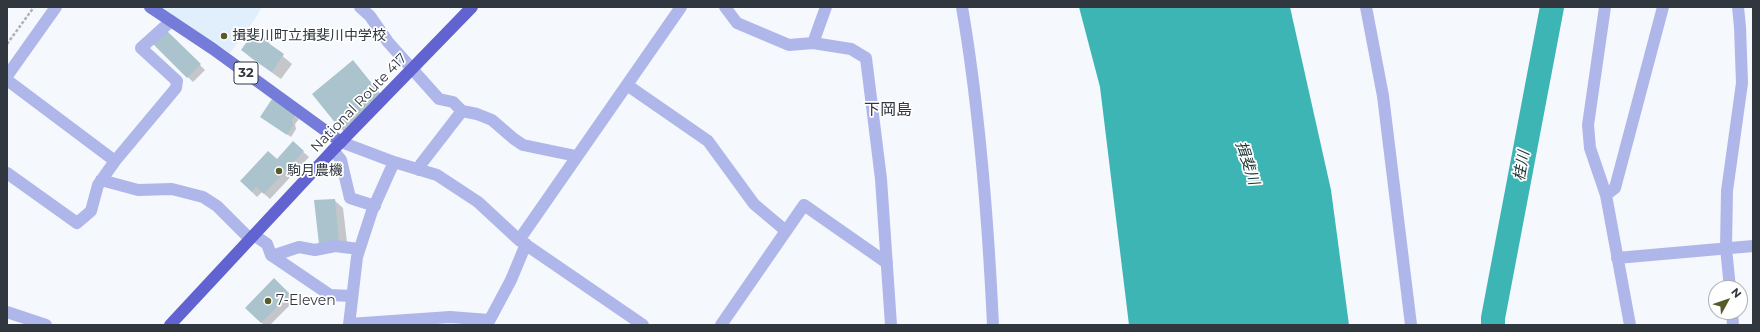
<!DOCTYPE html>
<html>
<head>
<meta charset="utf-8">
<style>
  body { margin:0 }
  #map { position:relative; width:1760px; height:332px; overflow:hidden; background:#f5f8fc; font-family:Montserrat,sans-serif }
  canvas { display:block }
  .frame { position:absolute; inset:0; border:8px solid #31373e; pointer-events:none }
  .north { position:absolute; left:1708px; top:280px; width:40px; height:40px; box-sizing:border-box; background:#fff; border:1px solid #adafb2; border-radius:50%; rotate:50deg; font-size:11px; font-weight:700; line-height:16px; text-align:center; color:#31373e }
  .north::after { content:''; display:block; margin:auto; width:14px; height:18px; background:#585b29; clip-path:polygon(50% 0,100% 100%,50% 72%,0 100%) }
</style>
</head>
<body>
<div id="map">
<canvas width="1760" height="332"></canvas>
<div class="frame"></div>
<div class="north">N</div>
</div>
<script>
const g = document.querySelector('canvas').getContext('2d');
g.lineJoin = 'round';
function paint(path, color) { g.fillStyle = color; g.fill(path, 'evenodd'); }
function trace(path, color, width, dash) { g.strokeStyle = color; g.lineWidth = width; g.lineCap = dash ? 'butt' : 'round'; g.setLineDash(dash || []); g.stroke(path); }
function label(font, color, halo, rows, align = 'center') {
  g.font = font + ' Montserrat,"Noto Sans JP",sans-serif'; g.lineWidth = 3.5; g.setLineDash([]); g.textBaseline = 'middle'; g.strokeStyle = halo; g.fillStyle = color; for (const [text, x, y, turn = 0] of rows) {
    g.save(); g.translate(x, y); g.rotate((+turn || 0) * Math.PI / 180); g.textAlign = isNaN(turn) ? turn : align; if (halo) g.strokeText(text, 0, 0); g.fillText(text, 0, 0); g.restore();
  }
}
paint(new Path2D(`
  M161,7H262L255,19L230,53Z`), '#e1eefc');
paint(new Path2D(`
  M1079,7H1290L1331,190L1349,325H1129L1100,87Z`), '#3eb5b5');
paint(new Path2D(`
  M255,31L265,38L273,48L292,64L281,79L251,58L242,50Z
  M166,32L205,70L193,82L154,44Z
  M353,62L387,102L347,134L341,129Z
  M272,100L299,119L295,124L296,129L291,137L262,117Z
  M293,143L309,157L270,199L262,192L257,197L247,187L277,160Z
  M334,200L343,208L348,251L328,252Z
  M274,279L295,300L270,325H264L246,308Z`), '#0003');
trace(new Path2D(`
  M1493,325V318L1552,7`), '#3eb5b5', 24);
paint(new Path2D(`
  M166,30L201,64L187,78L153,44Z
  M255,30L265,37L264,40L284,54L272,72L241,50Z
  M353,60L382,96L341,130L312,94Z
  M272,99L296,114L292,120L293,125L287,135L260,117Z
  M293,141L304,151L264,194L256,187L252,192L240,181L268,151L277,159Z
  M335,199L339,242L319,244L314,200Z
  M274,278L290,294L261,323L245,308Z`), '#abc3cc');
trace(new Path2D(`
  M7,44L34,7`), '#acb1b6', 2.5, [3, 2]);
trace(new Path2D(`
  M360,7L370,16L388,42L439,99L453,102L462,111L421,164L419,170
  M725,7L737,23L789,45L813,43L851,49L866,58L881,179L891,325
  M962,7C980,112 988,219 993,325
  M1366,7L1383,96L1411,325
  M1605,7L1588,125L1590,148L1606,195L1630,325
  M813,43L826,7
  M7,76L56,7
  M7,80L115,161
  M627,85L708,141L754,204L786,231
  M462,111L477,114L492,120L514,139L523,145L576,156
  M341,142L394,162L437,175L478,202L519,240L643,325
  M333,150L341,160L350,198L375,206
  M7,173L77,223L91,211L98,185L115,161L176,88L177,81L141,48L171,21
  M101,180L138,190L172,189L203,197L217,206L250,239
  M1606,195L1615,188L1663,7
  M254,235L267,244L271,255L330,295L352,296
  M519,240L681,7
  M272,256L299,247L315,250L335,246L359,249
  M1617,258L1753,246
  M1730,288L1726,248L1727,191L1742,83L1740,27L1738,7
  M7,312L46,325
  M1732,312L1733,325
  M349,324L450,317L489,320
  M349,325L357,257L372,211L394,162
  M487,325L511,280L526,244
  M721,325L804,205L887,263`), '#afb6ea', 12);
trace(new Path2D(`
  M150,7L213,49L341,142`), '#747bd8', 12);
trace(new Path2D(`
  M170,325L333,150L472,7`), '#6164d0', 12);
for (const [x, y, r, color] of [
  [224,36,4,"#585b29"],
  [279,171,4,"#585b29"],
  [268,301,4,"#585b29"]
]) { const dot = new Path2D(); dot.arc(x, y, r, 0, 2 * Math.PI); g.fillStyle = color; g.fill(dot); trace(dot, '#fff', 1.5); }
for (const [x, y, w] of [
  [246,73,24]
]) { const box = new Path2D(); box.roundRect(x - w / 2, y - 11, w, 22, 3); g.fillStyle = '#fff'; g.fill(box); trace(box, '#31373e', 1); }
label('bold 13px', '#31373e', null, [
  ["32",246,73]
]);
label('14px', '#31373e', '#fff', [
  ["揖斐川町立揖斐川中学校",232,36],
  ["駒月農機",287,171],
  ["7-Eleven",276,301]
], 'left');
label('14px', '#31373e', '#fff', [
  ["National Route 417",359,103,-46]
]);
label('italic 15px', '#1c3030', '#fff', [
  ["揖斐川",1247,163,72],
  ["桂川",1522,166,-80]
]);
label('16px', '#31373e', '#fff', [
  ["下岡島",888,110]
]);
</script>
</body>
</html>
